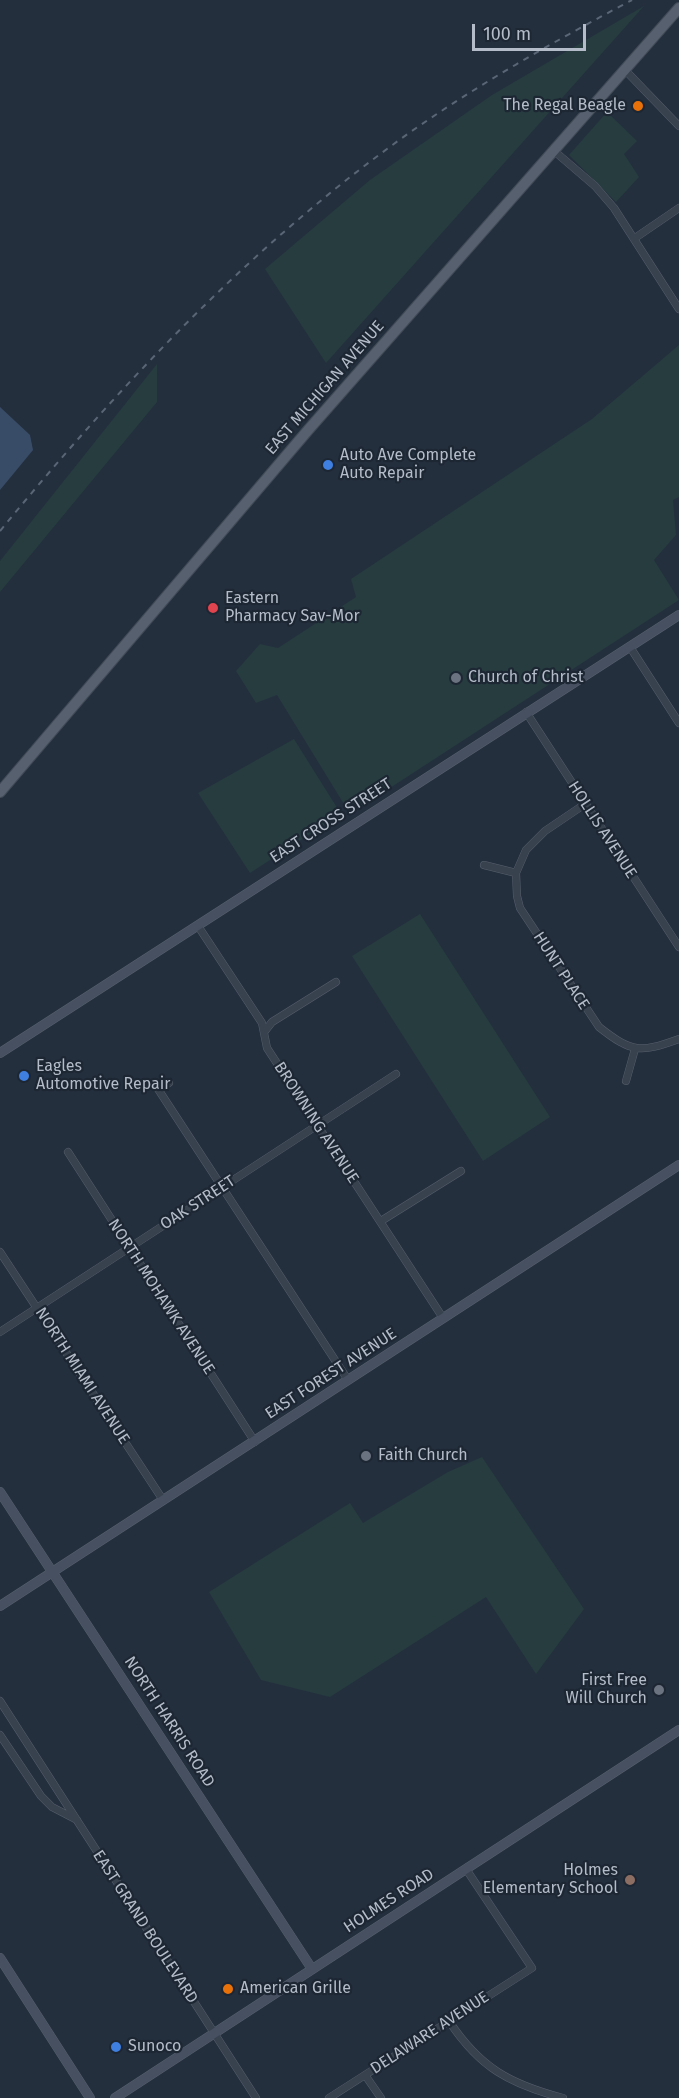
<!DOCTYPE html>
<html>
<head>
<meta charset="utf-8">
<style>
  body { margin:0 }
  #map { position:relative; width:679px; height:2098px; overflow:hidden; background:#242f3e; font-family:"Fira Sans",sans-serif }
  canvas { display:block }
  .scale { position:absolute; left:472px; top:24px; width:114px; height:27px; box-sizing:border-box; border:3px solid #b4bcc9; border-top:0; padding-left:8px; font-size:18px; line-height:21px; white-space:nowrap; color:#b4bcc9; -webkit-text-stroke:4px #1d2633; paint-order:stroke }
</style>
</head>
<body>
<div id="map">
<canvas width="679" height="2098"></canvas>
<div class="scale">100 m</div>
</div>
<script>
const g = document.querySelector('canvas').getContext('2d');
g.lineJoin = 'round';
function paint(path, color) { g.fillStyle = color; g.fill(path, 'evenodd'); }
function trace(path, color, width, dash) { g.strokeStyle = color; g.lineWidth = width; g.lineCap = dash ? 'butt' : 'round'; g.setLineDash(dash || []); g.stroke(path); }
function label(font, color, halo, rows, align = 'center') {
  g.font = font + ' "Fira Sans",sans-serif'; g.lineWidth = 4.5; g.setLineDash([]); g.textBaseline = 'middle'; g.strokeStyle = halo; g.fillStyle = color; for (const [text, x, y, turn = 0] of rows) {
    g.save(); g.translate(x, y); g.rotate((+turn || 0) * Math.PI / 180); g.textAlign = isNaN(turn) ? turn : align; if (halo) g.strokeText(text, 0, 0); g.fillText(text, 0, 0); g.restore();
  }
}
paint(new Path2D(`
  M644,6L326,363L265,269L370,180L492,95Z
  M607,112L637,141L624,154L639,177L616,202L569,155Z
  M679,345V497L673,500L676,535L654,560L679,600L350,814L277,695L256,703L236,671L260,644L278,648L356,597L351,579L592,419Z
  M157,364V402L0,592V561Z
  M294,739L341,814L250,873L198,793Z
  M420,914L550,1117L483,1161L352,956Z
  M482,1457L584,1609L536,1674L486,1597L330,1697L261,1680L209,1592L350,1503L363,1523L448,1472Z`), '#263c3f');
paint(new Path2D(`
  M0,407L30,435L33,450L0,490Z`), '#394c67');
const street = new Path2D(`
  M625,70L679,126
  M553,150L595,186L614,208L679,309
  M635,238L679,208
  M630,647L679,723
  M526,712L679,947
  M585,804L545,831L526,850L516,873L517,896L520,908L599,1027C632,1053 640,1053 679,1039
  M484,865L516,873
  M198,926L262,1023L267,1048L443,1318
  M265,1031L272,1022L336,982
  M626,1081L635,1049
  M169,1083L158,1089L348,1380
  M68,1152L255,1442
  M381,1221L461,1171
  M0,1252L163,1500
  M0,1332L396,1074
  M0,1701L256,2098
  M0,1735L41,1796L52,1807L77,1820
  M449,2021C480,2068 510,2084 563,2098
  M365,2075L381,2098
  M329,2098L532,1968L466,1869`);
const secondary = new Path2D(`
  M0,1053L679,615
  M0,1492L312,1969
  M0,1606L679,1165
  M0,1958L90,2098
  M115,2098L679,1730`);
const primary = new Path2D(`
  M0,792L309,429L679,8`);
trace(street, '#565f6c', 8);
trace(secondary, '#565f6c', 10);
trace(primary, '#414a57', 12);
trace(street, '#38414e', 7);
trace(secondary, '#465061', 9);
trace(primary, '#56606e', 10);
trace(new Path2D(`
  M0,531C120,385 248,249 402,138C475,86 553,42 632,0`), '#5a6575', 2, [6, 6]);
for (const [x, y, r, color] of [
  [638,106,6,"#e8710a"],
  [328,465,6,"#3f7fe0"],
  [213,608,6,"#e0444e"],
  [456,678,6,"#6b7280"],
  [24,1076,6,"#3f7fe0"],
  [366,1456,6,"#6b7280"],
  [659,1690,6,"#6b7280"],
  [630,1880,6,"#8d6e63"],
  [228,1989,6,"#e8710a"],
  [116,2047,6,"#3f7fe0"]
]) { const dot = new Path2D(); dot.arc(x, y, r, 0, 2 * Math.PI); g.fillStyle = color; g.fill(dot); trace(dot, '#1d2633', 2); }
label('16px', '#b4bcc9', '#1d2633', [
  ["The Regal Beagle",626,106,"right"],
  ["Auto Ave Complete",340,456],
  ["Auto Repair",340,474],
  ["Eastern",225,599],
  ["Pharmacy Sav-Mor",225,617],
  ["Church of Christ",468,678],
  ["Eagles",36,1067],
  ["Automotive Repair",36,1085],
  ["Faith Church",378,1456],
  ["First Free",647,1681,"right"],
  ["Will Church",647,1699,"right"],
  ["Holmes",618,1871,"right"],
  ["Elementary School",618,1889,"right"],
  ["American Grille",240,1989],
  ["Sunoco",128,2047]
], 'left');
label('16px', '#b4bcc9', '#1d2633', [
  ["EAST MICHIGAN AVENUE",325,388,-49],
  ["EAST CROSS STREET",331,821,-33],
  ["HOLLIS AVENUE",602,830,57],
  ["HUNT PLACE",561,971,57],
  ["BROWNING AVENUE",316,1123,57],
  ["OAK STREET",198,1203,-33],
  ["NORTH MOHAWK AVENUE",161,1297,57],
  ["EAST FOREST AVENUE",331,1374,-33],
  ["NORTH MIAMI AVENUE",82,1376,57],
  ["NORTH HARRIS ROAD",169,1722,57],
  ["HOLMES ROAD",389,1901,-33],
  ["EAST GRAND BOULEVARD",145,1927,57],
  ["DELAWARE AVENUE",430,2033,-33]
]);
</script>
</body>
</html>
